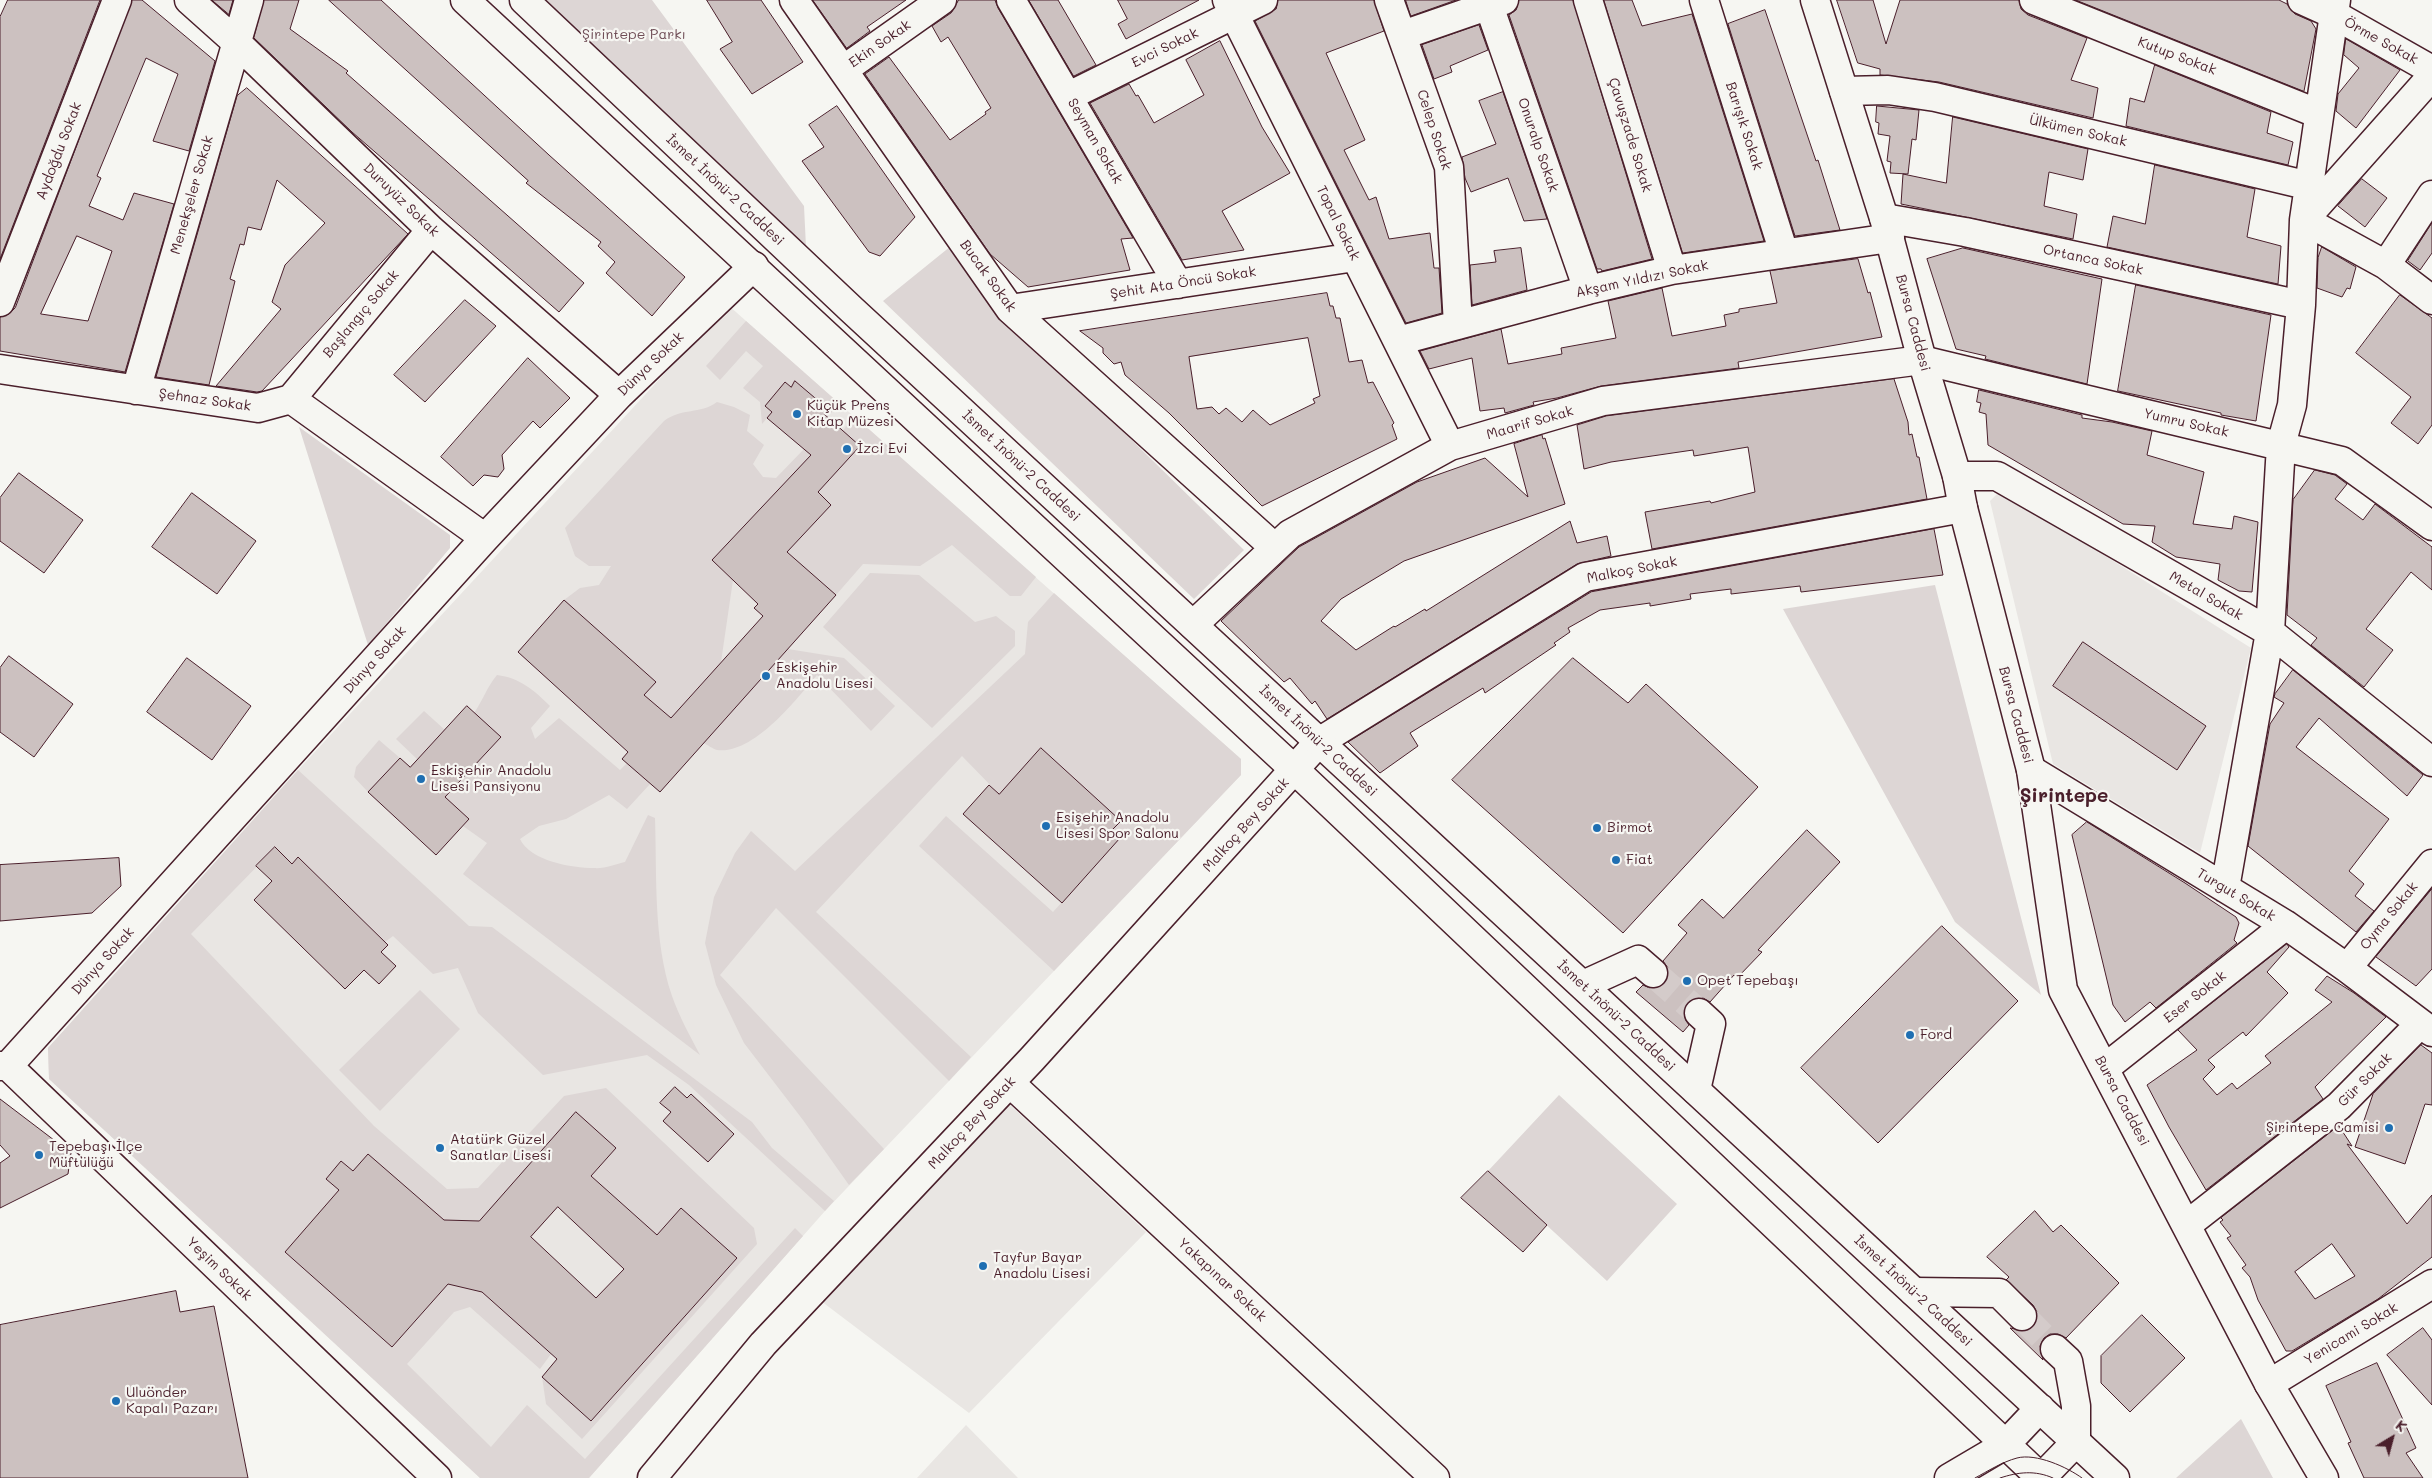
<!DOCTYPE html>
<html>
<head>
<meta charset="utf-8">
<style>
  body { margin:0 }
  #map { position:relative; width:2432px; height:1478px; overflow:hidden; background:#f6f6f2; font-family:Mali,sans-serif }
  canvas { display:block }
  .north { position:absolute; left:2367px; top:1413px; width:50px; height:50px; -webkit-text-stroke:4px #f6f6f2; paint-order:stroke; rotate:37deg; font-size:14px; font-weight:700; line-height:20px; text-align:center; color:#4a1f2b }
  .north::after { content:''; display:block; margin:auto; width:18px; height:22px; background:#4a1f2b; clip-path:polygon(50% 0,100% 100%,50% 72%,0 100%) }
</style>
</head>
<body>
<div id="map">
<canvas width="2432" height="1478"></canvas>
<div class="north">K</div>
</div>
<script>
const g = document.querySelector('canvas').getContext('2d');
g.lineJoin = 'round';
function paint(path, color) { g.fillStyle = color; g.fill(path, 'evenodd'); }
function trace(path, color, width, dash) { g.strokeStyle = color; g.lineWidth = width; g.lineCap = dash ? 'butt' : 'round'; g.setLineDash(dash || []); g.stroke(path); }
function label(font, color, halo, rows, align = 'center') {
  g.font = font + ' Mali,sans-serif'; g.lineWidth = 4.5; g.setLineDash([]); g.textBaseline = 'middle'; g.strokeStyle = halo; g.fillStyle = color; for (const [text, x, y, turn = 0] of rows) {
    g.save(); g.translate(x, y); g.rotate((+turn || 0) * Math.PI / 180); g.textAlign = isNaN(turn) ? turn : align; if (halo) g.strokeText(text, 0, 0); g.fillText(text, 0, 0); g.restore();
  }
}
paint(new Path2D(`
  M728,305L1241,759V775L825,1211L589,1478H480L49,1079L48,1048L287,782Z
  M2001,490L2251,648L2200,853L2053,764L1990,501Z
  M1009,1104L1146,1232L969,1413L821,1301Z
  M966,1425L1018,1478H917Z`), '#e9e6e3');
paint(new Path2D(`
  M546,0H652L804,206L806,247Z
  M951,246L1052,362L1244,550L1194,599L883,301Z
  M746,321L840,404L831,413L823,415L795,382L791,387L785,382L765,406L772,412L762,424L760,402L743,388L763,366L746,351L720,380L706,366Z
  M717,402L734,407L750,415L747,431L764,445L753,464L763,477L776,478L805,448L843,431L853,415L1036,577L1021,596H1010L952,545L920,566L863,564L836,595L809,571L780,559L831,505L796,471L712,560L733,580L721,662L671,718L644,695L655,683L564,600L580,588L599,585L611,566H589L575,556L565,528L664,421C683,407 699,415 717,402Z
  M299,427L450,535V548L368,645Z
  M870,573L919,575L975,622L996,616L1015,631V646L932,728L823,627Z
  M1935,585L2041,995L1955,922L1783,609Z
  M1054,593L1241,759V775L1054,971L919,846L946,816L1053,912L1120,838L1112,830L1121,821L1041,748L999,794L962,756L816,912L971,1057L949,1081L776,908L720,975L884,1149L849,1185L803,1120L744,1043L716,985L705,943L714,897L735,853L751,831L795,871L1025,654L1028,622Z
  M788,649L844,658L895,706L871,731L817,675C796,700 753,755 717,750C713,749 708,745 703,743Z
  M497,675C520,678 534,690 550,706L531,728L535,739L559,718L620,770L627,763L650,784L627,809L609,795L566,819L539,826L520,839C530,861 572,868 594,868C604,869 616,864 625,862L648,815L655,818C657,876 653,940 672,996C679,1016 690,1036 700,1055L463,874L487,843L463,826L469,819L445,797L501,738L474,713C483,700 487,687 497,675Z
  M424,711L445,730L417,759L396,739Z
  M379,740L400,758L368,792L354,777L356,767Z
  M298,770L469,926L492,927L752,1122L772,1148L834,1201L825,1211L689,1085L647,1055L543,1075L478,1013L458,968L433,974L393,936L385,942L298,858L292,864L275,848L191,934L374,1126L447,1189L478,1188L564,1096L606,1088L754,1228L757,1244L582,1439L546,1404L542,1377L592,1421L737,1258L681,1208L657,1235L591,1176L616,1148L576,1112L479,1221L444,1220L368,1154L353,1171L341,1161L326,1179L339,1190L285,1252L392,1347L448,1284L482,1292L551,1354L540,1369L470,1307L454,1312L407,1364L491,1447L527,1405L585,1459L795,1228L803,1236L589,1478H480L49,1079L48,1048Z
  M420,990L460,1029L380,1111L339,1070Z
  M1559,1095L1677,1204L1607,1281L1488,1171Z
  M2241,1419L2273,1478H2176Z`), '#ddd6d5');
const building = new Path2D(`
  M8,0H100L0,259V17Z
  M132,0H142L215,61L189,151L153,141L178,74L146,58L97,176L101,178L89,206L123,220L134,193L174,204L125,372L0,351V317L9,314L15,308ZM77,236L112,251L88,321L41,314Z
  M212,0H233L229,14Z
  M264,0H299L290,29L348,71L346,73L584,283L559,312L352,132L254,38Z
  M329,0H381L549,155L685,277L652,316L606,273L615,262L598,246L601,242L526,183L528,181Z
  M707,0H761L803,62L752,94L720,49L732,42Z
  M813,0H906L867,27L870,31L847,48Z
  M959,0H995L998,8L1133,238L1121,239L1130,270L1028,287L990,254L865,74L889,57L950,140L986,114L985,112L991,108L948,37L941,42L932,26L951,13Z
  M1029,0H1058L1096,65L1074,76Z
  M1118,0H1199L1126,39L1118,24L1127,19Z
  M1278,0H1374L1384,31L1326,53L1365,140L1344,150L1369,200L1376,197L1389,239L1430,233L1434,268H1439L1442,313L1406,323L1255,21L1276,9Z
  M1406,0H1456L1411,16Z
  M1519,0H1573L1652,259L1602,271L1601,269H1597L1509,15L1516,10Z
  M1604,0H1632L1642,26L1692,14L1764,241L1683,253Z
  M1837,0H1873L1886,44L1900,0H2019L2021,9L2028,15L2087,38L2071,80L2098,88L2093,118L1939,82L1880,75V69L1858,63Z
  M2076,0H2279L2287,4L2295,14L2311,21L2316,29L2304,91Z
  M1765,10L1816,161L1818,160L1840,230L1795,236L1728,24Z
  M1479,25L1488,50L1450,66L1452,72L1434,79L1422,45Z
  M2346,39L2400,70L2356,128L2336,111L2338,94L2359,68L2344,55Z
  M1220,41L1262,127L1290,173L1222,211L1244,250L1182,260L1090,103L1129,84L1136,96L1138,95L1154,123L1204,95L1186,60Z
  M2155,65L2271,112L2267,133L2293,142L2288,165L2126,126L2130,98L2144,102Z
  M247,88L408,234L290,361L262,391L257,392L216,386L281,309L272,302L285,265L325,223L277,180L261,230L248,227L244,245L240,244L230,279L235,281L209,385L156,377L237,96Z
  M1503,92L1547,219L1524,221L1508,178L1471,192L1465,178L1462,157L1496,144L1479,101Z
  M837,106L915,217L880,256L869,252L802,161L824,147L809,125Z
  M1877,106L1919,110L1916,140L1912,139L1908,174L1890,173L1891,162L1887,161L1890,136L1878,134L1879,123L1876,122Z
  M1953,117L2088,149L2083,180L2049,172L2044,206L2077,214L2073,239L1901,204L1903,174L1946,183Z
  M2155,165L2255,189L2247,237L2281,246L2278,284L2107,247L2113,216L2145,224Z
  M2362,179L2387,198L2365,227L2338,206Z
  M2432,223V253L2420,270L2408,261Z
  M2322,247L2356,267L2350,289L2347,288L2342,297L2317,288L2318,258Z
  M1521,248L1527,290L1472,305L1470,265L1496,262L1494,251Z
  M1963,248L2102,279L2087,384L1985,359L1986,356L1956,349L1927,259Z
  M1858,259L1868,293L1870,292L1882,337L1738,362L1739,368L1601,386L1557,398L1533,402L1534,405L1505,413L1504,408L1480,411L1472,358L1429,369L1420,351L1501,329L1508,364L1562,354L1561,348L1616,338L1608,301L1662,288L1672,336L1726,326L1724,315L1739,312V309L1777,303L1770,271Z
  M2136,285L2271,315L2256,421L2221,415V413L2118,391Z
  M1327,293L1330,306H1333L1336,318H1340L1349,362L1362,360L1368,383L1373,382L1394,423L1392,425L1397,439L1262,506L1169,413L1125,375L1121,362L1114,364L1103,353V348L1080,331ZM1308,338L1320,396L1313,399L1315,403L1270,425L1253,410L1242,422L1226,408L1219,414L1212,407L1197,409L1189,357Z
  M2400,295L2432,318V425L2418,444L2391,423L2411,397L2356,353Z
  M465,300L496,326L425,402L394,375Z
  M528,358L570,398L540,428L533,421L502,455L504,469L498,477L484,475L473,486L441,457Z
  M1894,379L1908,422L1909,435L1912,434L1917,457H1919L1927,499L1652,549L1645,512L1710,501L1711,503L1755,492L1748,447L1694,456L1693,450L1611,462L1584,469L1577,425L1606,416Z
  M795,381L828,409L824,414L860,446L818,492L831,505L787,552L836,595L660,792L622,759L628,752L518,652L564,600L656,682L644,695L671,718L763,616L754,608L758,604L712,560L811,455L767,418L772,412L765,406L785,382L791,387Z
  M1979,390L2082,415V418L2112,422L2152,431L2147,455L2204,472L2193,524L2232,529L2234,516L2258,522L2252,592L2239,591L2218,580L2220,564L2176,557L2152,542L2155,526L2123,524L1988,445L1986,414L1979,412L1981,403L1977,402Z
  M1542,435L1543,439L1545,438L1565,504L1404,561L1341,599L1321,621L1356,650L1394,626L1395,627L1425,609L1426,611L1570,521L1577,543L1607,536L1611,556L1577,564L1327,719L1315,701L1312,704L1290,678L1284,682L1221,621L1299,547L1417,482L1485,458L1528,497L1514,444Z
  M2315,470L2335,475L2347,484L2335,499L2363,520L2375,504L2432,547V590L2411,572L2366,629L2393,650L2364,687L2311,645L2317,638L2287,615L2293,500Z
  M19,473L83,520L44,573L0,541V498Z
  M192,493L256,541L217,594L152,547Z
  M1934,529L1943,575L1801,592L1800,586L1731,594V589L1690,594L1691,599L1650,606V603L1600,610L1568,628L1570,632L1554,643L1556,645L1485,693L1483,688L1410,733L1418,746L1380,773L1348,742L1591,592Z
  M2083,642L2206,726L2177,770L2053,686Z
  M9,656L73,704L34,757L0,732V668Z
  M187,658L251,706L212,760L147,712Z
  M1573,658L1628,703L1646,684L1758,787L1623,933L1452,780Z
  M2293,670L2423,775L2407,796L2319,718L2296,747L2389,819L2349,871L2364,884L2355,896L2374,911L2356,932L2248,846L2270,724L2284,703L2274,697L2275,694Z
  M467,706L501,737L445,797L469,819L436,855L368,792L400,758L410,767Z
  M1041,748L1121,821L1112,830L1120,838L1062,903L963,814L989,785L999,794Z
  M2087,822L2185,883L2236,917L2239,923L2234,940L2237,943L2156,1008L2150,1002L2125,1022L2113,1005L2072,835Z
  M1807,830L1840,862L1758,950L1762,952L1737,978L1734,975L1710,1002L1703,998H1695L1687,1003L1684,1010V1017L1689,1025L1683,1032L1636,992L1643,985L1650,988H1658L1665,983L1668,975V968L1663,961L1687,933L1678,925L1702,899L1723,918Z
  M275,847L292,864L298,857L388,945L381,952L396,966L379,984L364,970L345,989L254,900L272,881L256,866Z
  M119,858L121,886L92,913L0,921V865Z
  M2432,889V969L2416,986L2376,957Z
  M1942,926L2018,1001L1878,1143L1801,1068Z
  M2287,944L2289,947L2267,972L2288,993L2246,1036L2243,1032L2208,1060L2215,1067L2203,1079L2217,1095L2232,1083L2237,1089L2271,1063L2265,1056L2332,1002L2315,990L2327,976L2354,993L2386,1017L2315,1087L2323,1099L2206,1190L2169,1127L2147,1085L2197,1050L2178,1030Z
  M2421,1045L2432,1053V1105L2425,1104L2405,1164L2355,1147L2373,1094Z
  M675,1087L687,1098L691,1094L734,1134L708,1162L663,1121L671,1112L660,1103Z
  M0,1099L71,1153L68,1174L0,1208V1163L10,1156L0,1145Z
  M576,1112L616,1148L591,1176L657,1235L681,1208L737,1258L591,1421L542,1377L557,1359L482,1292L448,1284L392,1347L285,1252L339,1190L326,1179L341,1161L353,1171L368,1154L444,1220L479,1221ZM558,1207L624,1269L596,1298L531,1237Z
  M2339,1126L2352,1146L2347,1144L2407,1224L2432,1195V1257L2378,1299L2292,1351H2286L2258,1300L2250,1277L2242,1268L2246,1265L2227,1238L2231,1236L2220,1222L2223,1220L2221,1218ZM2332,1244L2355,1276L2315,1299L2295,1272Z
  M1488,1171L1547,1225L1523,1252L1461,1198Z
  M2035,1211L2053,1232L2061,1225L2119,1283L2066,1338L2058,1334H2050L2044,1338L2040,1346L2043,1360L2010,1328L2026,1331L2033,1327L2037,1320V1312L2033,1305L2006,1280L2009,1277L1987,1257Z
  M176,1291L180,1312L214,1306L248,1478H0V1325Z
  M2142,1315L2185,1358L2130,1412L2101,1383V1356Z
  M2423,1328L2432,1340V1405L2387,1355Z
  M2377,1363L2416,1448L2406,1453L2423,1478H2364L2348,1443L2351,1442L2326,1386Z`);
paint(building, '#ccc1c0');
trace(building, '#4a1f2b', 1);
trace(new Path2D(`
  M1653,973L1699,1013
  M2022,1316L2055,1349`), '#d4cbca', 28, [28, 14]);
const minor = new Path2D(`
  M189,0L236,42L431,230L619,395
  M794,0L1010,309L1275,548
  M1011,0L1178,284
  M1227,0L1450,446
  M1389,0L1449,167L1458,325
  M1487,0L1588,290
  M1588,0L1672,270
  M1704,0L1784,253
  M2034,0L2319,114
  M1403,35L1504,0
  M843,70L942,0
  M2432,76L2304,220L2386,265L2432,300
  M1844,91L1888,90L1935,97L2310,186
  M1069,96L1263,0
  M1884,218L1965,232L2301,305
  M2386,265L2432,195
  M0,302L117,0
  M1010,309L1355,257
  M1398,341L1588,290L1672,270L1890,238
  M0,369L258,408L291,399L485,538
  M136,390L249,0
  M291,399L431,230
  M1957,476H1997L2270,632L2432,762
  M1193,625L1290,534L1450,446L1603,401L1922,360L2342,461L2432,526
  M2031,770L2286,925L2347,968L2432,1032
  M2225,888L2270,632L2281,445L2292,405L2301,305L2304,220L2336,0
  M2347,968L2432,864
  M1583,985L1638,960L1653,973
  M0,1066H8L437,1478
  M8,1066L485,538L619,395L754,266
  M2105,1068L2286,925
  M1010,1083L1435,1478
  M1696,1090L1711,1024L1699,1013
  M2188,1224L2339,1106L2420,1024
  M1914,1292L1999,1293L2022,1316
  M2055,1349L2068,1361L2076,1406V1442
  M2269,1384L2432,1284
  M652,1478L763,1344L1032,1059L1319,742L1585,577L1963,508`);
const major = new Path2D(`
  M465,0L1296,771L2041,1478
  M524,0L851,309L2115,1478
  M1815,0L1884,218L1922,360L1957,476L1963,508L2031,770L2063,990L2269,1384L2324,1478
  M2302,0L2333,14L2432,70
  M1949,1478L2005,1445L2040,1408
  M2036,1478L2045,1474L2076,1442`);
trace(minor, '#4a1f2b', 31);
trace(major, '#4a1f2b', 31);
trace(minor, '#f6f6f2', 28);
trace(major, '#f6f6f2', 28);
trace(new Path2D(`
  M1975,1478C1988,1471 2002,1462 2017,1458C2036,1453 2067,1467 2082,1478
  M2000,1478C2018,1472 2035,1470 2053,1478`), '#4a1f2b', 1);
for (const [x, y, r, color] of [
  [797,414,5,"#1f6fb2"],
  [847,449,5,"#1f6fb2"],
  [766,676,5,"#1f6fb2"],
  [421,779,5,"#1f6fb2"],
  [1046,826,5,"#1f6fb2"],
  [1597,828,5,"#1f6fb2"],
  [1616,860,5,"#1f6fb2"],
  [1687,981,5,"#1f6fb2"],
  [1910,1035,5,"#1f6fb2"],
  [2389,1128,5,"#1f6fb2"],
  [440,1148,5,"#1f6fb2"],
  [39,1155,5,"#1f6fb2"],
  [983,1266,5,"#1f6fb2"],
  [116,1401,5,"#1f6fb2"]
]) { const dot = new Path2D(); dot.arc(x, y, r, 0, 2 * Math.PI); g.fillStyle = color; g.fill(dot); trace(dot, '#f6f6f2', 2); }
label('14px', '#6f4d56', '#f6f6f2', [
  ["Şirintepe Parkı",634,35]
]);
label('14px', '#4a1f2b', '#f6f6f2', [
  ["Örme Sokak",2381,41,29],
  ["Ekin Sokak",880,44,-35],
  ["Evci Sokak",1165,48,-26],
  ["Kutup Sokak",2177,56,21],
  ["Barışık Sokak",1744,126,72],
  ["Celep Sokak",1434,130,72],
  ["Ülkümen Sokak",2078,131,13],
  ["Çavuşzade Sokak",1630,135,73],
  ["Seyman Sokak",1095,141,60],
  ["Onuralp Sokak",1538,145,71],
  ["Aydoğdu Sokak",59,151,-69],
  ["İsmet İnönü-2 Caddesi",725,190,43],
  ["Menekşeler Sokak",192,195,-74],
  ["Duruyüz Sokak",401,200,44],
  ["Topal Sokak",1338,223,64],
  ["Ortanca Sokak",2093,260,12],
  ["Bucak Sokak",988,276,54],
  ["Akşam Yıldızı Sokak",1642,279,-12],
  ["Şehit Ata Öncü Sokak",1183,283,-9],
  ["Başlangıç Sokak",361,314,-50],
  ["Bursa Caddesi",1913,323,75],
  ["Dünya Sokak",651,364,-44],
  ["Şehnaz Sokak",205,400,8],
  ["Maarif Sokak",1530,423,-16],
  ["Yumru Sokak",2186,423,13],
  ["İsmet İnönü-2 Caddesi",1021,466,43],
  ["Malkoç Sokak",1632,570,-11],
  ["Metal Sokak",2206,596,30],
  ["Dünya Sokak",375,660,-48],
  ["Bursa Caddesi",2016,715,75],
  ["İsmet İnönü-2 Caddesi",1318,741,43],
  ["Malkoç Bey Sokak",1246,825,-48],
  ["Turgut Sokak",2236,895,31],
  ["Oyma Sokak",2389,916,-51],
  ["Dünya Sokak",103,961,-48],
  ["Eser Sokak",2195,997,-38],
  ["İsmet İnönü-2 Caddesi",1616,1016,43],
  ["Gür Sokak",2365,1080,-45],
  ["Bursa Caddesi",2122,1101,62],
  ["Malkoç Bey Sokak",972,1123,-47],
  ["Yeşim Sokak",219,1269,44],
  ["Yakapınar Sokak",1222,1280,43],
  ["İsmet İnönü-2 Caddesi",1913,1291,43],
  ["Yenicami Sokak",2351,1334,-31]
]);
label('14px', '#4a1f2b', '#f6f6f2', [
  ["Küçük Prens",807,406],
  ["Kitap Müzesi",807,422],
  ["İzci Evi",857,449],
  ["Eskişehir",776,668],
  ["Anadolu Lisesi",776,684],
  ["Eskişehir Anadolu",431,771],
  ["Lisesi Pansiyonu",431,787],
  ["Esişehir Anadolu",1056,818],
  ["Lisesi Spor Salonu",1056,834],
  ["Birmot",1607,828],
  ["Fiat",1626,860],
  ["Opet Tepebaşı",1697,981],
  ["Ford",1920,1035],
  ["Şirintepe Camisi",2379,1128,"right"],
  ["Atatürk Güzel",450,1140],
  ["Sanatlar Lisesi",450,1156],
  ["Tepebaşı İlçe",49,1147],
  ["Müftülüğü",49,1163],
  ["Tayfur Bayar",993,1258],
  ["Anadolu Lisesi",993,1274],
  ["Uluönder",126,1393],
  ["Kapalı Pazarı",126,1409]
], 'left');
label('bold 19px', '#4a1f2b', '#f6f6f2', [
  ["Şirintepe",2064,796]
]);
</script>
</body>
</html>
